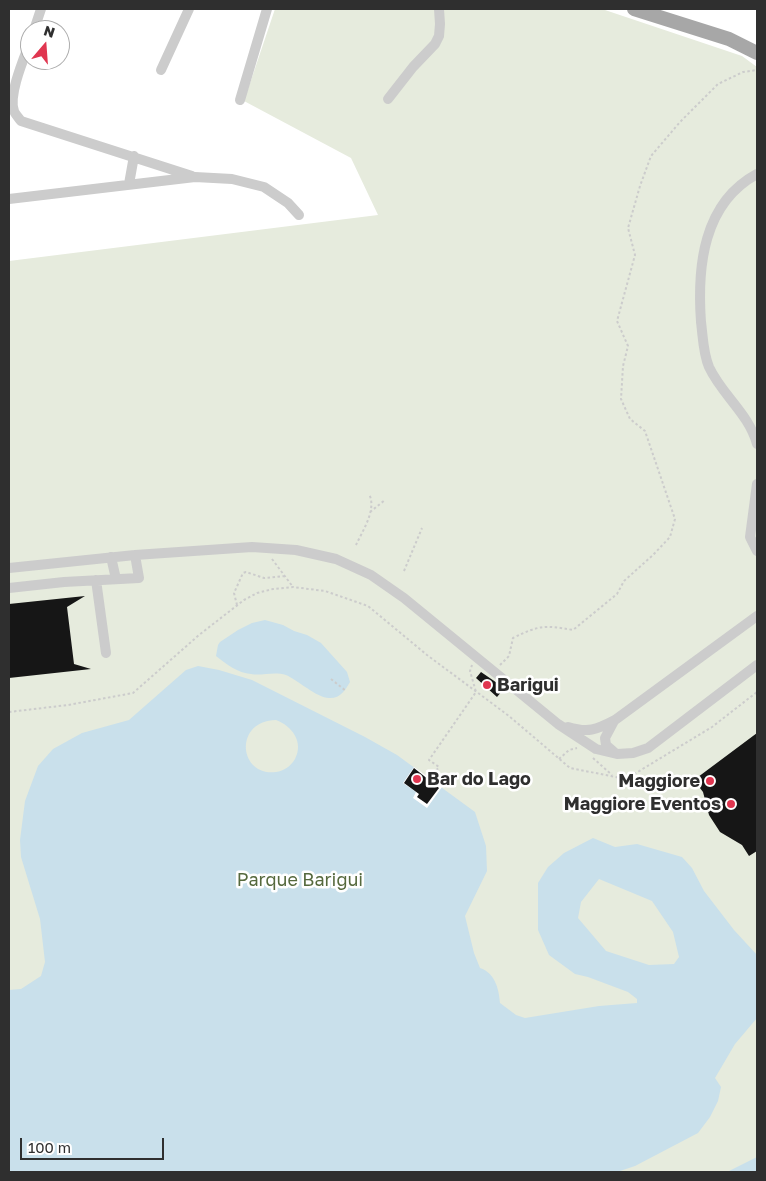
<!DOCTYPE html>
<html>
<head>
<meta charset="utf-8">
<style>
  body { margin:0 }
  #map { position:relative; width:766px; height:1181px; overflow:hidden; background:#fff; font-family:"Golos Text",sans-serif }
  canvas { display:block }
  .frame { position:absolute; inset:0; border:10px solid #2f2f2f; pointer-events:none }
  .north { position:absolute; left:20px; top:20px; width:50px; height:50px; box-sizing:border-box; background:#fff; border:1px solid #acacac; border-radius:50%; rotate:18deg; font-size:14px; font-weight:700; line-height:20px; text-align:center; color:#2f2f2f }
  .north::after { content:''; display:block; margin:auto; width:18px; height:22px; background:#e03650; clip-path:polygon(50% 0,100% 100%,50% 72%,0 100%) }
  .scale { position:absolute; left:20px; top:1138px; width:144px; height:22px; box-sizing:border-box; border:2px solid #2f2f2f; border-top:0; padding-left:6px; font-size:15px; line-height:18px; white-space:nowrap; color:#2f2f2f; -webkit-text-stroke:4px #fff; paint-order:stroke }
</style>
</head>
<body>
<div id="map">
<canvas width="766" height="1181"></canvas>
<div class="frame"></div>
<div class="north">N</div>
<div class="scale">100 m</div>
</div>
<script>
const g = document.querySelector('canvas').getContext('2d');
g.lineJoin = 'round';
function paint(path, color) { g.fillStyle = color; g.fill(path, 'evenodd'); }
function trace(path, color, width, dash) { g.strokeStyle = color; g.lineWidth = width; g.lineCap = dash ? 'butt' : 'round'; g.setLineDash(dash || []); g.stroke(path); }
function label(font, color, halo, rows, align = 'center') {
  g.font = font + ' "Golos Text",sans-serif'; g.lineWidth = 5; g.setLineDash([]); g.textBaseline = 'middle'; g.strokeStyle = halo; g.fillStyle = color; for (const [text, x, y, turn = 0] of rows) {
    g.save(); g.translate(x, y); g.rotate((+turn || 0) * Math.PI / 180); g.textAlign = isNaN(turn) ? turn : align; if (halo) g.strokeText(text, 0, 0); g.fillText(text, 0, 0); g.restore();
  }
}
paint(new Path2D(`
  M275,9H602L742,56L757,67V1172H9V261L378,215L351,158L244,101Z`), '#e6ebdd');
paint(new Path2D(`
  M265,620L283,625L294,631L307,635L321,643L347,672L350,682C345,690 341,698 330,698C318,699 298,680 286,675C274,671 262,676 251,674C238,673 226,664 216,656L218,645L220,642L238,630L252,623Z
  M198,666L219,670L252,680L365,737L397,755L475,812L486,846L487,871L465,916L474,953L480,968C495,973 499,989 500,1003L516,1015L525,1018L599,1006L637,1003V999L628,992L588,977L575,974L549,955L538,930V883L548,867L564,853L593,838L615,847L637,844L682,857L692,868L704,891L734,930L757,955V1018L735,1044L715,1078L721,1087L718,1101L710,1117L698,1133L635,1166L617,1172H9V990L21,989L41,976L45,962L40,919L21,857L20,840L25,801L38,766L53,749L82,733L129,720L186,670ZM276,720C292,726 304,742 295,759C291,766 284,771 276,772C239,777 233,721 276,720ZM599,879L652,901L673,932L679,957L674,964L649,965L606,951L578,918L581,902Z
  M757,1157V1172H727Z`), '#c9e0eb');
paint(new Path2D(`
  M414,767L442,787L427,808L413,798L416,792L403,783Z`), '#fff');
paint(new Path2D(`
  M85,596L67,607L74,664L91,669L9,678V604Z
  M481,672L500,685L498,688L502,691L497,697L476,678Z
  M757,733V851L749,856L742,845L720,832L709,815L703,792L694,780Z
  M414,768L439,788L427,804L417,797L419,794L404,783Z`), '#161616');
trace(new Path2D(`
  M370,512L385,500
  M356,545C363,530 377,509 369,494
  M272,559L293,587
  M404,571L422,528
  M237,605L234,593L243,573L246,572L264,578L285,576
  M500,665L509,656L513,638C539,625 545,625 573,630L617,594L624,581L653,555L670,537L675,519L645,431L630,419L621,399L623,366L628,346L617,321L635,255L628,228L640,186L651,156L680,122L718,84L743,72L757,70
  M331,679L346,691
  M9,712L68,705L133,693L199,635L244,600L257,593L273,589L293,587L325,591L368,606L427,655L509,716L570,768L626,779L712,727L757,692
  M593,758L612,775
  M559,759L569,750L577,748
  M430,778L439,767L429,760L476,692L470,671L472,665`), '#ccc', 2, [2.5, 2.5]);
trace(new Path2D(`
  M34,30L41,9
  M30,42C24,58 8,95 14,111C15,114 19,118 21,121L192,176
  M161,70L189,9
  M388,99L413,67L435,44L439,36L440,24L439,9
  M240,100L267,9
  M757,174C703,203 697,267 701,322C703,337 703,353 709,367C722,395 749,414 757,444
  M129,184L134,156
  M9,199L195,177L232,179L264,187L288,203L299,215
  M757,484L750,537L757,551
  M111,557L116,579
  M9,568L135,555L252,547L296,550L336,559L371,575L404,598L558,724L596,749L617,754L633,753L648,748L757,665
  M96,580L106,653
  M9,588L64,582L139,578L135,555
  M614,721L605,738L606,745L614,752
  M568,727C588,733 596,730 615,720L757,616`), '#ccc', 10);
trace(new Path2D(`
  M634,9L729,39L757,53`), '#a7a7a7', 14);
for (const [x, y, r, color] of [
  [487,685,5,"#e03650"],
  [417,779,5,"#e03650"],
  [710,781,5,"#e03650"],
  [731,804,5,"#e03650"]
]) { const dot = new Path2D(); dot.arc(x, y, r, 0, 2 * Math.PI); g.fillStyle = color; g.fill(dot); trace(dot, '#fff', 2); }
label('bold 18px', '#2f2f2f', '#fff', [
  ["Barigui",497,685],
  ["Bar do Lago",427,779],
  ["Maggiore",700,781,"right"],
  ["Maggiore Eventos",721,804,"right"]
], 'left');
label('18px', '#55693d', '#fff', [
  ["Parque Barigui",300,880]
]);
</script>
</body>
</html>
